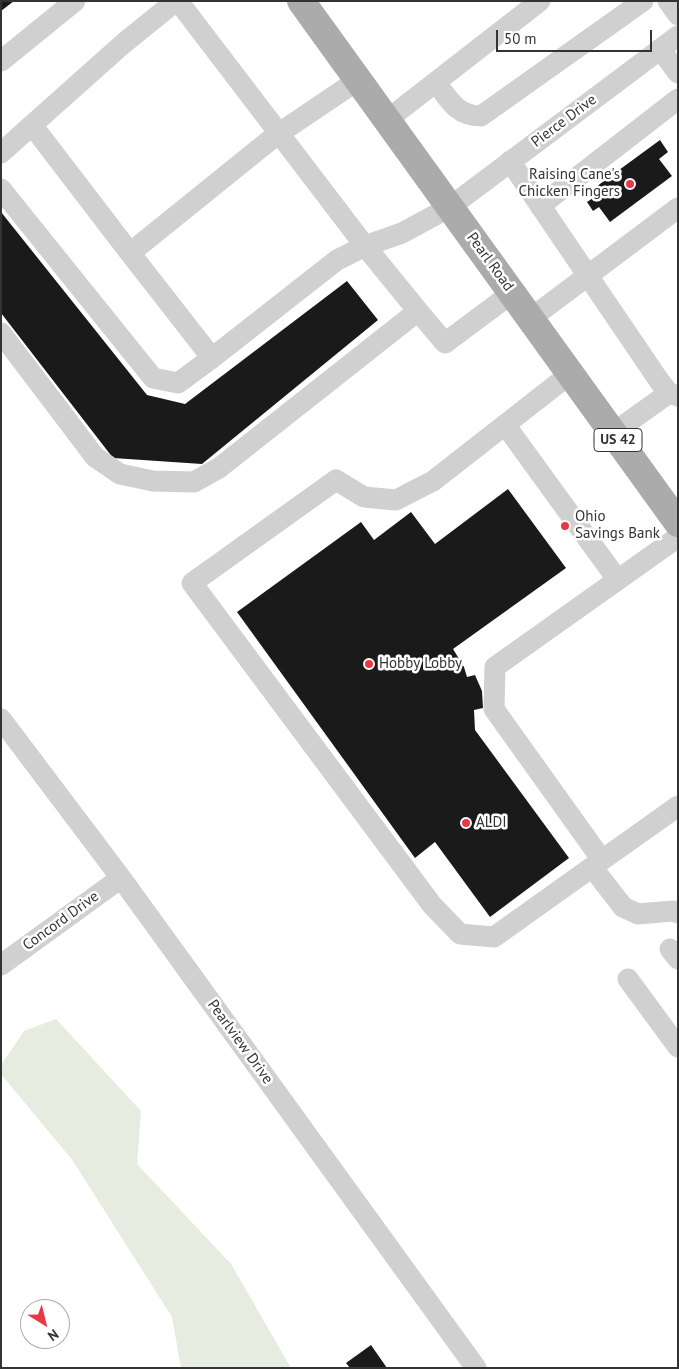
<!DOCTYPE html>
<html>
<head>
<meta charset="utf-8">
<style>
  body { margin:0 }
  #map { position:relative; width:679px; height:1369px; overflow:hidden; background:#fff; font-family:"PT Sans",sans-serif }
  canvas { display:block }
  .frame { position:absolute; inset:0; border:2px solid #333; pointer-events:none }
  .north { position:absolute; left:20px; top:1299px; width:50px; height:50px; box-sizing:border-box; background:#fff; border:1px solid #adadad; border-radius:50%; rotate:144deg; font-size:14px; font-weight:700; line-height:20px; text-align:center; color:#333 }
  .north::after { content:''; display:block; margin:auto; width:18px; height:22px; background:#e63946; clip-path:polygon(50% 0,100% 100%,50% 72%,0 100%) }
  .scale { position:absolute; left:496px; top:30px; width:156px; height:22px; box-sizing:border-box; border:2px solid #333; border-top:0; padding-left:6px; font-size:15px; line-height:18px; white-space:nowrap; color:#333; -webkit-text-stroke:4px #fff; paint-order:stroke }
</style>
</head>
<body>
<div id="map">
<canvas width="679" height="1369"></canvas>
<div class="frame"></div>
<div class="north">N</div>
<div class="scale">50 m</div>
</div>
<script>
const g = document.querySelector('canvas').getContext('2d');
g.lineJoin = 'round';
function paint(path, color) { g.fillStyle = color; g.fill(path, 'evenodd'); }
function trace(path, color, width, dash) { g.strokeStyle = color; g.lineWidth = width; g.lineCap = dash ? 'butt' : 'round'; g.setLineDash(dash || []); g.stroke(path); }
function label(font, color, halo, rows, align = 'center') {
  g.font = font + ' "PT Sans",sans-serif'; g.lineWidth = 5; g.setLineDash([]); g.textBaseline = 'middle'; g.strokeStyle = halo; g.fillStyle = color; for (const [text, x, y, turn = 0] of rows) {
    g.save(); g.translate(x, y); g.rotate((+turn || 0) * Math.PI / 180); g.textAlign = isNaN(turn) ? turn : align; if (halo) g.strokeText(text, 0, 0); g.fillText(text, 0, 0); g.restore();
  }
}
paint(new Path2D(`
  M56,1019L141,1111L137,1164L231,1264L291,1368H181L172,1317L73,1161L1,1074V1065L24,1031Z`), '#e6ecdf');
paint(new Path2D(`
  M1,1H14L1,11Z
  M660,140L668,152L659,159L672,176L610,222L599,207L593,211L587,202L593,198L589,192Z
  M1,212L147,395L185,404L347,281L378,320L202,464L113,458L1,313Z
  M508,489L566,568L453,649L464,667L467,677L475,675L482,691L483,708L474,710L475,730L569,858L490,917L435,842L415,858L237,612L361,522L374,540L411,512L435,544Z
  M371,1345L387,1368H350L346,1363Z`), '#1a1a1a');
trace(new Path2D(`
  M176,1L124,43L32,125L130,253L275,136L358,80
  M668,1L678,15
  M660,49L678,73
  M1,61L75,1
  M436,82C449,100 457,116 481,116L643,1
  M387,120L540,1
  M1,153L32,125
  M510,161L660,382L669,393L678,396
  M1,189L153,378L178,383L212,358
  M540,206L678,99
  M130,253L212,358L337,260L365,246L178,1
  M418,311L445,343L512,293
  M530,319L678,208
  M1,333L95,457L120,474L153,481L194,482L219,468L418,311L365,246L402,233L450,207L678,36
  M570,374L433,481L396,500L364,497L336,480L192,583L432,905L460,934L494,937L602,860
  M506,426L617,579
  M613,433L669,393
  M678,537L495,667L494,709L602,860L678,806
  M1,719L121,878L476,1368
  M592,867L623,907L638,914L673,911L678,913
  M670,949L678,959
  M1,965L121,878
  M628,979L678,1047`), '#d0d0d0', 21);
trace(new Path2D(`
  M301,1L678,523`), '#ababab', 28);
for (const [x, y, r, color] of [
  [630,184,5,"#e63946"],
  [565,526,5,"#e63946"],
  [369,664,5,"#e63946"],
  [466,823,5,"#e63946"]
]) { const dot = new Path2D(); dot.arc(x, y, r, 0, 2 * Math.PI); g.fillStyle = color; g.fill(dot); trace(dot, '#fff', 2); }
for (const [x, y, w] of [
  [618,440,48]
]) { const box = new Path2D(); box.roundRect(x - w / 2, y - 11.5, w, 23, 4); g.fillStyle = '#fff'; g.fill(box); trace(box, '#333', 1); }
label('bold 14px', '#333', null, [
  ["US 42",618,440]
]);
label('15px', '#333', '#fff', [
  ["Pierce Drive",564,121,-37],
  ["Pearl Road",490,262,54],
  ["Concord Drive",61,921,-36],
  ["Pearlview Drive",240,1042,54]
]);
label('15px', '#333', '#fff', [
  ["Raising Cane's",620,175,"right"],
  ["Chicken Fingers",620,192,"right"],
  ["Ohio",575,517],
  ["Savings Bank",575,534],
  ["Hobby Lobby",379,664],
  ["ALDI",476,823]
], 'left');
</script>
</body>
</html>
